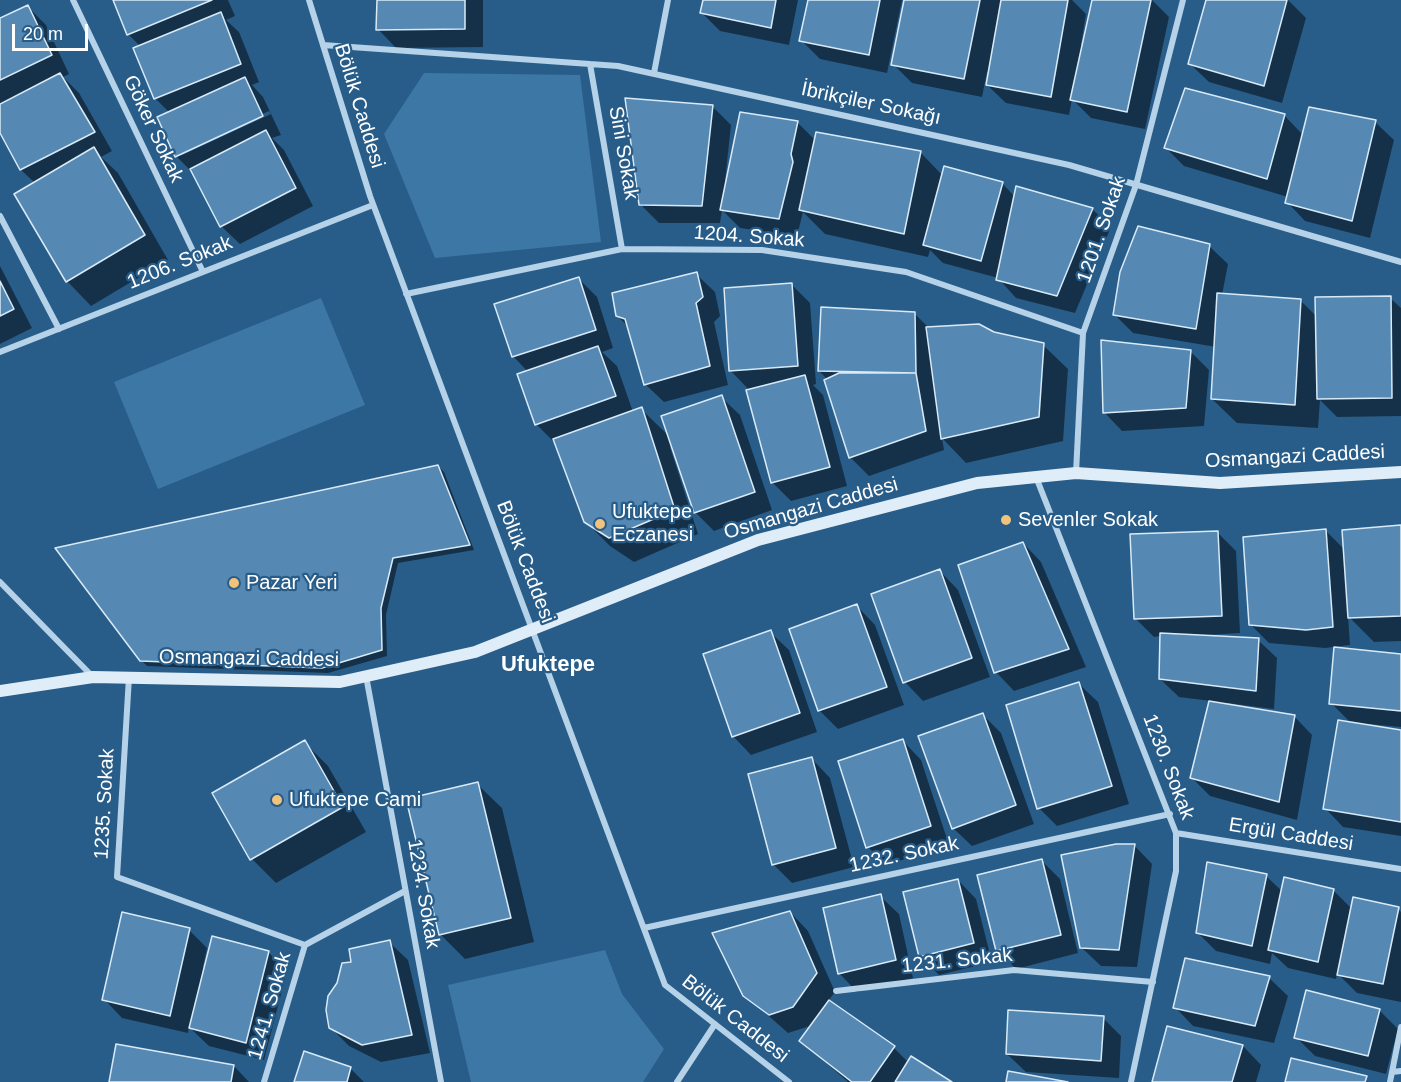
<!DOCTYPE html>
<html>
<head>
<meta charset="utf-8">
<style>
  body { margin:0 }
  #map { position:relative; width:1401px; height:1082px; overflow:hidden; background:#285d89; font-family:Arial,sans-serif }
  canvas { display:block }
  .scale { position:absolute; left:12px; top:24px; width:76px; height:27px; box-sizing:border-box; border:3px solid #fff; border-top:0; padding-left:8px; font-size:18px; line-height:21px; white-space:nowrap; color:#fff; -webkit-text-stroke:4px #285d89; paint-order:stroke }
</style>
</head>
<body>
<div id="map">
<canvas width="1401" height="1082"></canvas>
<div class="scale">20 m</div>
</div>
<script>
const g = document.querySelector('canvas').getContext('2d');
g.lineJoin = 'round';
function paint(path, color) { g.fillStyle = color; g.fill(path, 'evenodd'); }
function trace(path, color, width, dash) { g.strokeStyle = color; g.lineWidth = width; g.lineCap = dash ? 'butt' : 'round'; g.setLineDash(dash || []); g.stroke(path); }
function label(font, color, halo, rows, align = 'center') {
  g.font = font + ' Arial,sans-serif'; g.lineWidth = 4.5; g.setLineDash([]); g.textBaseline = 'middle'; g.strokeStyle = halo; g.fillStyle = color; for (const [text, x, y, turn = 0] of rows) {
    g.save(); g.translate(x, y); g.rotate((+turn || 0) * Math.PI / 180); g.textAlign = isNaN(turn) ? turn : align; if (halo) g.strokeText(text, 0, 0); g.fillText(text, 0, 0); g.restore();
  }
}
paint(new Path2D(`
  M424,73L580,75L601,242L435,258L384,134Z
  M321,298L365,405L158,489L114,382Z
  M605,950L622,994L664,1049L643,1082H471L448,985Z`), '#3d77a5');
paint(new Path2D(`
  M114,0H228L235,16L226,20L239,32L259,82L252,85L263,97L281,135L272,138L284,150L313,206L240,244L221,226L194,174L176,156L170,113L155,98L140,46L128,34ZM269,111L271,114L182,155V152Z
  M379,0H483V47L396,48L378,29Z
  M705,0H798L789,45L720,31L702,13Z
  M809,0H902L887,73L820,59L801,40Z
  M906,0H1072L1086,14L1081,45L1083,46L1093,0H1152L1169,17L1145,129L1091,118L1072,99L1069,115L1006,103L987,85L990,73L987,72L982,97L912,83L893,64Z
  M1208,0H1288L1306,18L1282,103L1209,82L1190,64Z
  M28,7L46,25L69,74L63,77L79,93L112,151L101,157L118,173L168,260L91,306L67,281L16,195L35,183L21,170L0,130V20Z
  M712,106L731,125L725,181H727L741,114L798,123L816,141L921,153L943,176L1002,183L1015,197L1092,209L1111,227L1075,313L1016,298L998,278L943,263L930,250L928,257L825,234L803,212L797,236L740,228L722,210L720,223H659L640,204Z
  M1284,115L1303,135L1375,122L1394,140L1370,238L1305,221L1287,202L1288,197L1184,166L1166,148Z
  M1209,246L1228,264L1222,295L1300,300L1317,317L1390,298L1401,308V416L1337,417L1320,400L1318,428L1237,423L1212,399L1216,347L1133,333L1115,315Z
  M0,266L32,328L0,344Z
  M696,274L715,292L720,316L714,322L728,385L664,402L645,384L630,328L617,316Z
  M578,278L597,297L613,348L602,352L617,366L633,412L641,409L670,437L721,397L740,415L772,510L714,531L695,512L673,446L670,447L698,534L634,562L610,546L585,521L554,442L536,424L528,372L513,356Z
  M792,285L810,303L816,384L813,385L823,395L847,486L791,501L773,483L748,391H750L730,370Z
  M914,313L929,328L993,333L1043,345L1068,369L1063,441L966,463L942,438L944,450L869,476L850,457L828,380L819,371Z
  M1191,352L1209,370L1204,426L1122,431L1104,412Z
  M438,466L444,472L474,550L398,563L386,615L387,656L328,673L147,666L141,660Z
  M1401,526V641L1374,642L1348,616L1350,645L1325,648L1269,643L1251,625L1325,530L1345,550Z
  M1218,533L1236,551L1240,633L1207,635V637L1258,640L1277,658L1274,709L1227,703V706L1294,716L1312,735L1297,820L1210,796L1192,778L1211,701L1179,697L1160,679L1161,636L1154,637L1135,618Z
  M1023,543L1041,562L1086,667L1014,691L996,672Z
  M940,571L958,590L990,677L923,701L905,682Z
  M857,606L875,625L904,705L838,729L819,710Z
  M770,632L789,650L817,732L751,755L733,736Z
  M1401,655V727L1368,724L1367,726L1401,732V836L1343,827L1325,808L1351,723L1331,703Z
  M1079,684L1098,702L1129,804L1057,826L1039,808Z
  M982,714L1001,733L1034,824L972,846L953,828Z
  M903,741L921,760L949,845L886,865L868,847Z
  M304,742L328,766L366,832L276,883L252,859Z
  M812,759L830,778L854,867L792,883L773,864Z
  M477,784L502,808L534,942L465,959L441,935L408,800Z
  M1134,845L1152,864L1137,967L1101,966L1082,948Z
  M1041,860L1060,879L1078,953L1016,969L998,950Z
  M1266,876L1283,892L1333,890L1352,909H1398L1401,912V1002L1357,993L1337,973L1336,979L1288,968L1272,953L1270,964L1216,951L1198,933Z
  M958,880L976,899L992,962L939,975L920,956Z
  M880,896L899,914L913,978L857,992L839,973Z
  M790,912L808,931L835,992L828,1001L894,1048L909,1063L949,1082H848L801,1041L813,1025L788,1033L745,995Z
  M189,930L207,948L203,967L268,952L287,971L264,1060L209,1046L189,1027L188,1033L122,1018L104,999Z
  M389,942L408,960L430,1053L381,1062L349,1046L331,1028L353,963Z
  M1269,978L1288,996L1274,1043L1193,1026L1175,1007Z
  M1379,1010L1398,1029L1386,1074L1315,1056L1296,1037Z
  M1103,1018L1121,1036L1119,1078L1026,1072L1007,1054Z
  M1243,1046L1261,1065L1256,1082H1154Z
  M234,1066L249,1082H111Z
  M351,1069L364,1082H295Z`), '#0007');
const building = new Path2D(`
  M113,0H212L127,35Z
  M377,0H465V29L376,30Z
  M703,0H776L771,28L700,13Z
  M808,0H880L869,55L799,41Z
  M904,0H980L964,79L891,65Z
  M1001,0H1068L1051,97L986,85Z
  M1092,0H1151L1127,112L1070,100Z
  M1206,0H1287L1264,86L1188,64Z
  M28,5L52,55L0,80V18Z
  M221,12L241,64L154,99L133,48Z
  M60,73L95,132L20,170L0,133V104Z
  M245,77L263,116L175,157L157,117Z
  M1185,88L1285,114L1267,179L1164,148Z
  M625,98L713,105L702,206L639,205Z
  M1309,107L1376,120L1352,221L1285,203Z
  M740,112L798,121L791,154L793,162L779,219L720,210Z
  M266,130L296,188L220,227L190,169Z
  M816,132L921,151L904,234L799,210Z
  M94,147L145,235L66,282L14,194Z
  M944,166L1003,182L981,261L923,245Z
  M1016,186L1093,208L1057,296L996,280Z
  M1138,226L1210,244L1196,329L1113,315L1120,272Z
  M697,272L703,297L696,303L710,366L644,385L625,319L616,316L612,293Z
  M579,277L596,330L512,357L494,304Z
  M0,281L14,309L0,316Z
  M792,283L798,366L729,371L724,288Z
  M1217,293L1301,299L1295,405L1211,399Z
  M1391,296L1392,398L1317,399L1315,297Z
  M821,307L915,312L916,373L818,371Z
  M979,324L994,332L1044,343L1039,417L941,439L926,327Z
  M1101,340L1191,350L1186,408L1103,413Z
  M598,346L616,396L535,425L517,374Z
  M839,373H916L926,431L849,458L824,380Z
  M805,375L830,467L771,483L746,390Z
  M722,395L755,492L694,513L661,416Z
  M642,407L675,510L609,538L584,522L553,439Z
  M438,465L470,545L393,558L381,608L382,650L322,668L140,661L55,548Z
  M1401,525V616L1348,618L1342,530Z
  M1326,529L1333,627L1306,630L1249,625L1243,537Z
  M1218,531L1222,616L1134,619L1130,534Z
  M1023,542L1069,649L994,673L958,565Z
  M940,569L972,658L903,683L871,594Z
  M857,604L887,687L818,711L789,629Z
  M771,630L800,713L732,737L703,654Z
  M1160,633L1259,638L1256,691L1159,679Z
  M1334,647L1401,654V711L1329,704Z
  M1079,682L1112,786L1037,809L1006,705Z
  M1209,701L1295,715L1279,802L1190,778Z
  M983,713L1016,805L952,829L918,736Z
  M1338,720L1401,730V822L1323,809Z
  M903,739L931,826L866,848L838,761Z
  M305,740L343,807L250,860L212,793Z
  M812,757L836,848L772,865L748,774Z
  M478,782L511,918L439,935L406,799Z
  M1116,844H1135L1119,950L1080,948L1061,855Z
  M1042,859L1061,935L996,951L977,875Z
  M1207,862L1267,874L1252,946L1196,933Z
  M1284,877L1334,889L1318,962L1268,950Z
  M958,879L974,943L919,957L903,892Z
  M881,894L896,960L838,974L823,908Z
  M1353,897L1399,907L1383,984L1337,975Z
  M790,911L817,973L793,1007L769,1015L743,996L712,933Z
  M122,912L190,928L170,1016L102,1000Z
  M212,936L269,951L246,1043L189,1028Z
  M390,940L412,1035L362,1045L329,1028L326,1010L328,996L337,983L342,963L351,962L349,949Z
  M1185,958L1270,976L1255,1026L1173,1008Z
  M1306,990L1380,1009L1368,1056L1294,1038Z
  M829,1000L895,1046L870,1082H852L799,1041Z
  M1008,1010L1104,1016L1101,1061L1006,1054Z
  M1167,1026L1243,1045L1232,1082H1152Z
  M116,1044L234,1065L231,1082H109Z
  M304,1051L351,1067L347,1082H294Z
  M911,1056L952,1082H895Z
  M1291,1058L1367,1076L1365,1082H1285Z
  M1008,1071L1068,1082H1006Z`);
paint(building, '#5588b2');
trace(building, '#d9eaf7', 1.5);
trace(new Path2D(`
  M73,0L203,272
  M309,0L370,196L665,985L789,1082
  M323,45L618,66L1069,165L1401,262
  M590,64L622,249
  M654,73L668,0
  M0,216L59,329
  M406,294L622,249L762,250L906,272L1083,333
  M0,352L373,205
  M1076,473L1083,333L1136,185L1183,0
  M1036,477L1176,833V871L1131,1082
  M0,582L92,676
  M366,676L441,1082
  M129,677L117,877L305,945
  M1176,833L1401,869
  M644,928L1170,814
  M836,991L1014,970L1153,982
  M1392,1072L1401,1071
  M264,1082L305,945L405,891
  M677,1082L715,1024
  M1390,1082L1401,1027`), '#b5d2e9', 6);
trace(new Path2D(`
  M0,691L93,677L340,682L475,652L758,540L977,483L1076,473L1220,483L1401,472`), '#dfedf8', 12);
for (const [x, y, r, color] of [
  [1006,520,6,"#f1c27c"],
  [600,524,6,"#f1c27c"],
  [234,583,6,"#f1c27c"],
  [277,800,6,"#f1c27c"]
]) { const dot = new Path2D(); dot.arc(x, y, r, 0, 2 * Math.PI); g.fillStyle = color; g.fill(dot); trace(dot, '#285d89', 2); }
label('20px', '#fff', '#285d89', [
  ["İbrikçiler Sokağı",871,104,12],
  ["Bölük Caddesi",359,106,73],
  ["Göker Sokak",153,129,65],
  ["Sini Sokak",623,153,80],
  ["1201. Sokak",1102,230,-71],
  ["1204. Sokak",749,237,4],
  ["1206. Sokak",180,263,-22],
  ["Osmangazi Caddesi",1295,457,-3],
  ["Osmangazi Caddesi",811,509,-16],
  ["Bölük Caddesi",525,562,69],
  ["Osmangazi Caddesi",249,659,1],
  ["1230. Sokak",1168,767,69],
  ["1235. Sokak",105,804,-87],
  ["Ergül Caddesi",1291,835,9],
  ["1232. Sokak",904,855,-12],
  ["1234. Sokak",423,894,80],
  ["1231. Sokak",957,961,-6],
  ["1241. Sokak",270,1006,-74],
  ["Bölük Caddesi",735,1019,38]
]);
label('20px', '#fff', '#285d89', [
  ["Ufuktepe",612,512],
  ["Eczanesi",612,535],
  ["Sevenler Sokak",1018,520],
  ["Pazar Yeri",246,583],
  ["Ufuktepe Cami",289,800]
], 'left');
label('bold 22px', '#fff', '#285d89', [
  ["Ufuktepe",548,665]
]);
</script>
</body>
</html>
